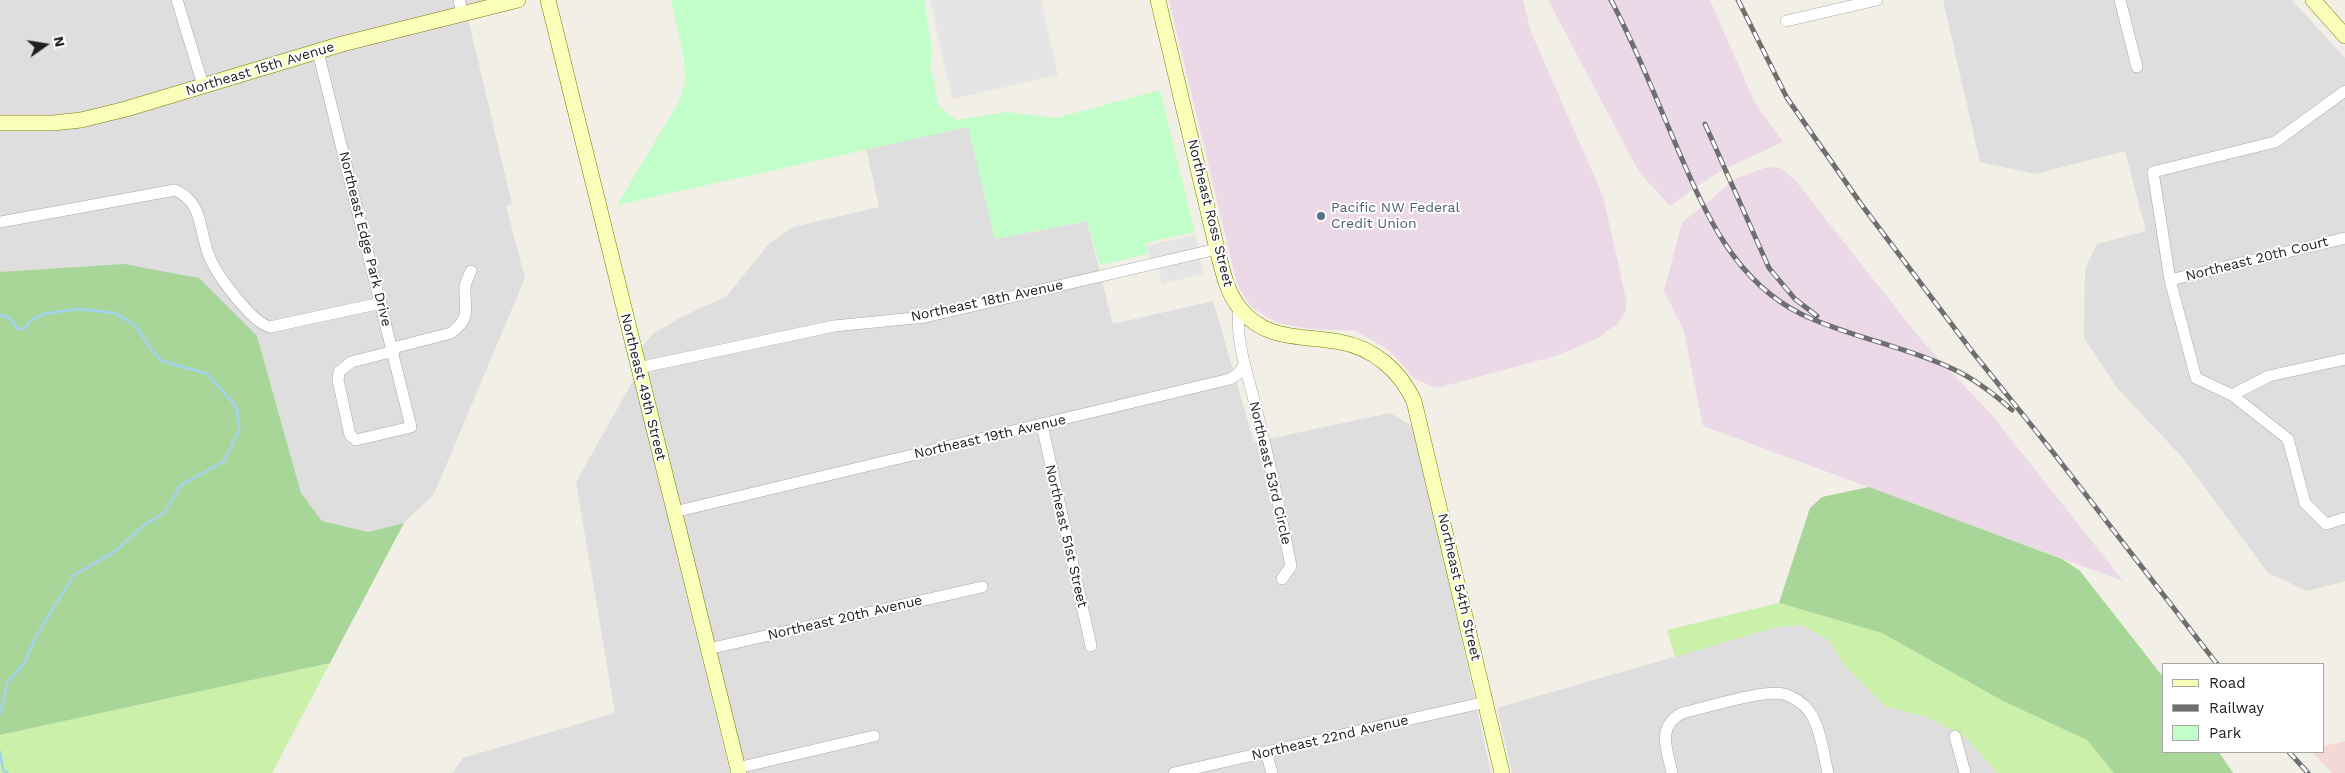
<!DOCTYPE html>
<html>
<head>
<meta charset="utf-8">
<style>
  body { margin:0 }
  #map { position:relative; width:2345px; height:773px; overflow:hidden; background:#f2efe7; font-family:"Work Sans",sans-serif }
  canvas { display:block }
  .legend { position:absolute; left:2162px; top:663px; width:162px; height:90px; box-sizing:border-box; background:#fff; border:1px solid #a6a6a6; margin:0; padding:6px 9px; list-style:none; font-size:15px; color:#212121 }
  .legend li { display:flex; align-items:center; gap:10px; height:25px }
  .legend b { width:25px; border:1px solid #a6a6a6 }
  .north { position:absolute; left:20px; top:20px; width:50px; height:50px; -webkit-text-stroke:4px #fff; paint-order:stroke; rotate:77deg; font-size:14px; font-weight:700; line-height:20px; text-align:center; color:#212121 }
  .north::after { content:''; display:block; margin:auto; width:18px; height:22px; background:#212121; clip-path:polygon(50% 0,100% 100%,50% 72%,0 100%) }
</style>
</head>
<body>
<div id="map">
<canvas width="2345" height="773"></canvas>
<ul class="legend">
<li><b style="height:6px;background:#f9ffb9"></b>Road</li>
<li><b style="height:6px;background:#6f6f6f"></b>Railway</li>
<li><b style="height:14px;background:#c2fec9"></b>Park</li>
</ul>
<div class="north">N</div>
</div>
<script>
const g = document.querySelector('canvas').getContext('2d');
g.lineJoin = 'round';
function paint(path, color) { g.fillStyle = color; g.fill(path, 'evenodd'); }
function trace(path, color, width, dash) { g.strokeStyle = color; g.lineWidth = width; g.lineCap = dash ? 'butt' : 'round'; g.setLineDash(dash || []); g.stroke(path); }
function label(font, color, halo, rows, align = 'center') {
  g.font = font + ' "Work Sans",sans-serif'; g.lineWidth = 4; g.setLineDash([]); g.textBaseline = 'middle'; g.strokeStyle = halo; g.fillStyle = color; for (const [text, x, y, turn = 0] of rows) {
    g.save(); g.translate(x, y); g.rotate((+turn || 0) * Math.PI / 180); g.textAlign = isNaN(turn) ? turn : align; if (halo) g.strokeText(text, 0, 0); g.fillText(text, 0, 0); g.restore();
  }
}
paint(new Path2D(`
  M0,0H490L465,6L512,204L506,206L525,278L434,494L404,523L368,532L322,521L301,493L257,336L19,272H0Z
  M1943,0H2292L2345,58V581L2307,591L2268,573L2183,458L2118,389L2084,338L2085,269L2097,244L2146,231L2125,151L2035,174L1980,162Z
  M969,126L995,239L1087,221L1113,324L1213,301L1254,442L1390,413L1415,428L1491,773H745L640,349L654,333L683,316L726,297L768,245L793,227L879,207L866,148Z
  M634,379L730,773H452L463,758L615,713L576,482Z
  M1801,625L1829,640L1844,665L1886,707L1927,717L1966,738L1998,773H1512L1497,708L1777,627Z`), '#dfdede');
paint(new Path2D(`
  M2345,741V773H2332L2312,752H2324V746Z`), '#f4d8d6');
paint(new Path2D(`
  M1169,0H1523L1531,32L1603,196L1627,303L1625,313L1619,322L1598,338L1559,355L1437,388L1415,379L1390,351L1357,331L1310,329L1277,323L1251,307L1237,284Z
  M1548,0H1710L1754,101L1783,142L1718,172L1670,206L1639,172Z
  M1767,167L1781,168L1794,179L1923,342L1992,415L2123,581L1703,426L1684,331L1664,291L1682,223L1735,179Z`), '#ecd9e8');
paint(new Path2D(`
  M1779,603L1882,633L2003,701L2087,740L2114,773H1998L1966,738L1927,717L1886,707L1844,665L1829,640L1801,625L1777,627L1675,657L1667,630Z
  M330,663L272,773H0V735Z`), '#caf0a9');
paint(new Path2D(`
  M124,264L199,278L257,336L301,493L322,521L368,532L404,523L330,663L0,735V272Z
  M1869,487L2062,559L2080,571L2164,678V752H2219L2233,773H2114L2087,740L2003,701L1882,633L1779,603L1810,508L1822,497Z`), '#a8d598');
paint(new Path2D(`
  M671,0H924L932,48L930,67L936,89L937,104L956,120L1006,112L1056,118L1160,90L1195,232L1146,243L1148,254L1100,265L1087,221L995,239L968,127L617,205L678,103L685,83L684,59Z`), '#c2fec9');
paint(new Path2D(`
  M930,0H1041L1058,75L952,99Z
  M1196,235L1203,274L1162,284L1157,263L1151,264L1147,245Z`), '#e5e5e5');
trace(new Path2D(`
  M0,315L9,318L18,329L25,328L30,321L43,314L78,309L115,313L135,325L150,348L162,361L208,374L237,408L239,430L224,461L181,485L164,513L143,526L114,552L74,575L36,636L25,662L7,683L0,715
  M0,752L3,770L7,773`), '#a4d3e3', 3);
const street = new Path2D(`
  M177,0L203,85
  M459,0L462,13
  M2120,0L2137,67
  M1786,21L1877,0
  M318,52L411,427L356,440L350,435L338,380L339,372L351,362L394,351
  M2345,91L2275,142L2153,172L2170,280L2196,378L2232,395L2288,439L2305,503L2326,524L2345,518
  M0,222L175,190C205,203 198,232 210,258C217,275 252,323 270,327L381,303
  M2170,280L2345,238
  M1239,308C1235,344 1249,377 1257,412C1270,464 1281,514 1291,566L1282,579
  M393,348L451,333C472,318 464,308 465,286C466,281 469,276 471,271
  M638,368L834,326L925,317L1217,249
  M2232,395L2269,376L2345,359
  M1042,425L1091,646
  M674,512L1230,379L1238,374L1244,365
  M708,649L982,587
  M1955,736L1965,773
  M1266,752L1272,773
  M737,768L874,736
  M1174,773L1486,702
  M1672,773C1667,749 1656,727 1682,713C1705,708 1763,689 1784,694C1793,697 1803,703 1809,711C1821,728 1823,753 1828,773`);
const secondary = new Path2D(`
  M548,0L739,773
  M1158,0L1217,249C1222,268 1226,290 1238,306C1264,342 1303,335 1340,342C1374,348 1400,371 1414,401L1502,773
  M2313,0L2345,36
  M0,123H53L81,120L126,109L342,44L518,0`);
trace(street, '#a8a8a8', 12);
trace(secondary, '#6f8100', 16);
trace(street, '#fff', 11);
trace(secondary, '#f9ffb9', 15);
const rail = new Path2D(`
  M1611,0C1637,49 1657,101 1679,152C1706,215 1735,281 1801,314C1849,337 1904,346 1953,369C1975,379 1994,394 2012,410
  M1738,0L1787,98L1861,204L1971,350L2052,451L2217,664
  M1705,124L1769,268L1795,299L1817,316
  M2289,752L2308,773`);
trace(rail, '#6f6f6f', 5);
trace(rail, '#fff', 3, [9]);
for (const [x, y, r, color] of [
  [1321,216,5,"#5c6f8a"]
]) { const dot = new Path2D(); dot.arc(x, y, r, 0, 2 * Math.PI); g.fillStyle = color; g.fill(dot); trace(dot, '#fff', 2); }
label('14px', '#212121', '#fff', [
  ["Northeast 15th Avenue",260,69,-17],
  ["Northeast Ross Street",1210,213,76],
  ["Northeast Edge Park Drive",365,239,76],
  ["Northeast 20th Court",2257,259,-14],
  ["Northeast 18th Avenue",987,301,-12],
  ["Northeast 49th Street",643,387,76],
  ["Northeast 19th Avenue",990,437,-13],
  ["Northeast 53rd Circle",1270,473,77],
  ["Northeast 51st Street",1066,536,77],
  ["Northeast 54th Street",1459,587,77],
  ["Northeast 20th Avenue",845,618,-13],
  ["Northeast 22nd Avenue",1330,738,-13]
]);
label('14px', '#4e5e75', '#fff', [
  ["Pacific NW Federal",1331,208],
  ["Credit Union",1331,224]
], 'left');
</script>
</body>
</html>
